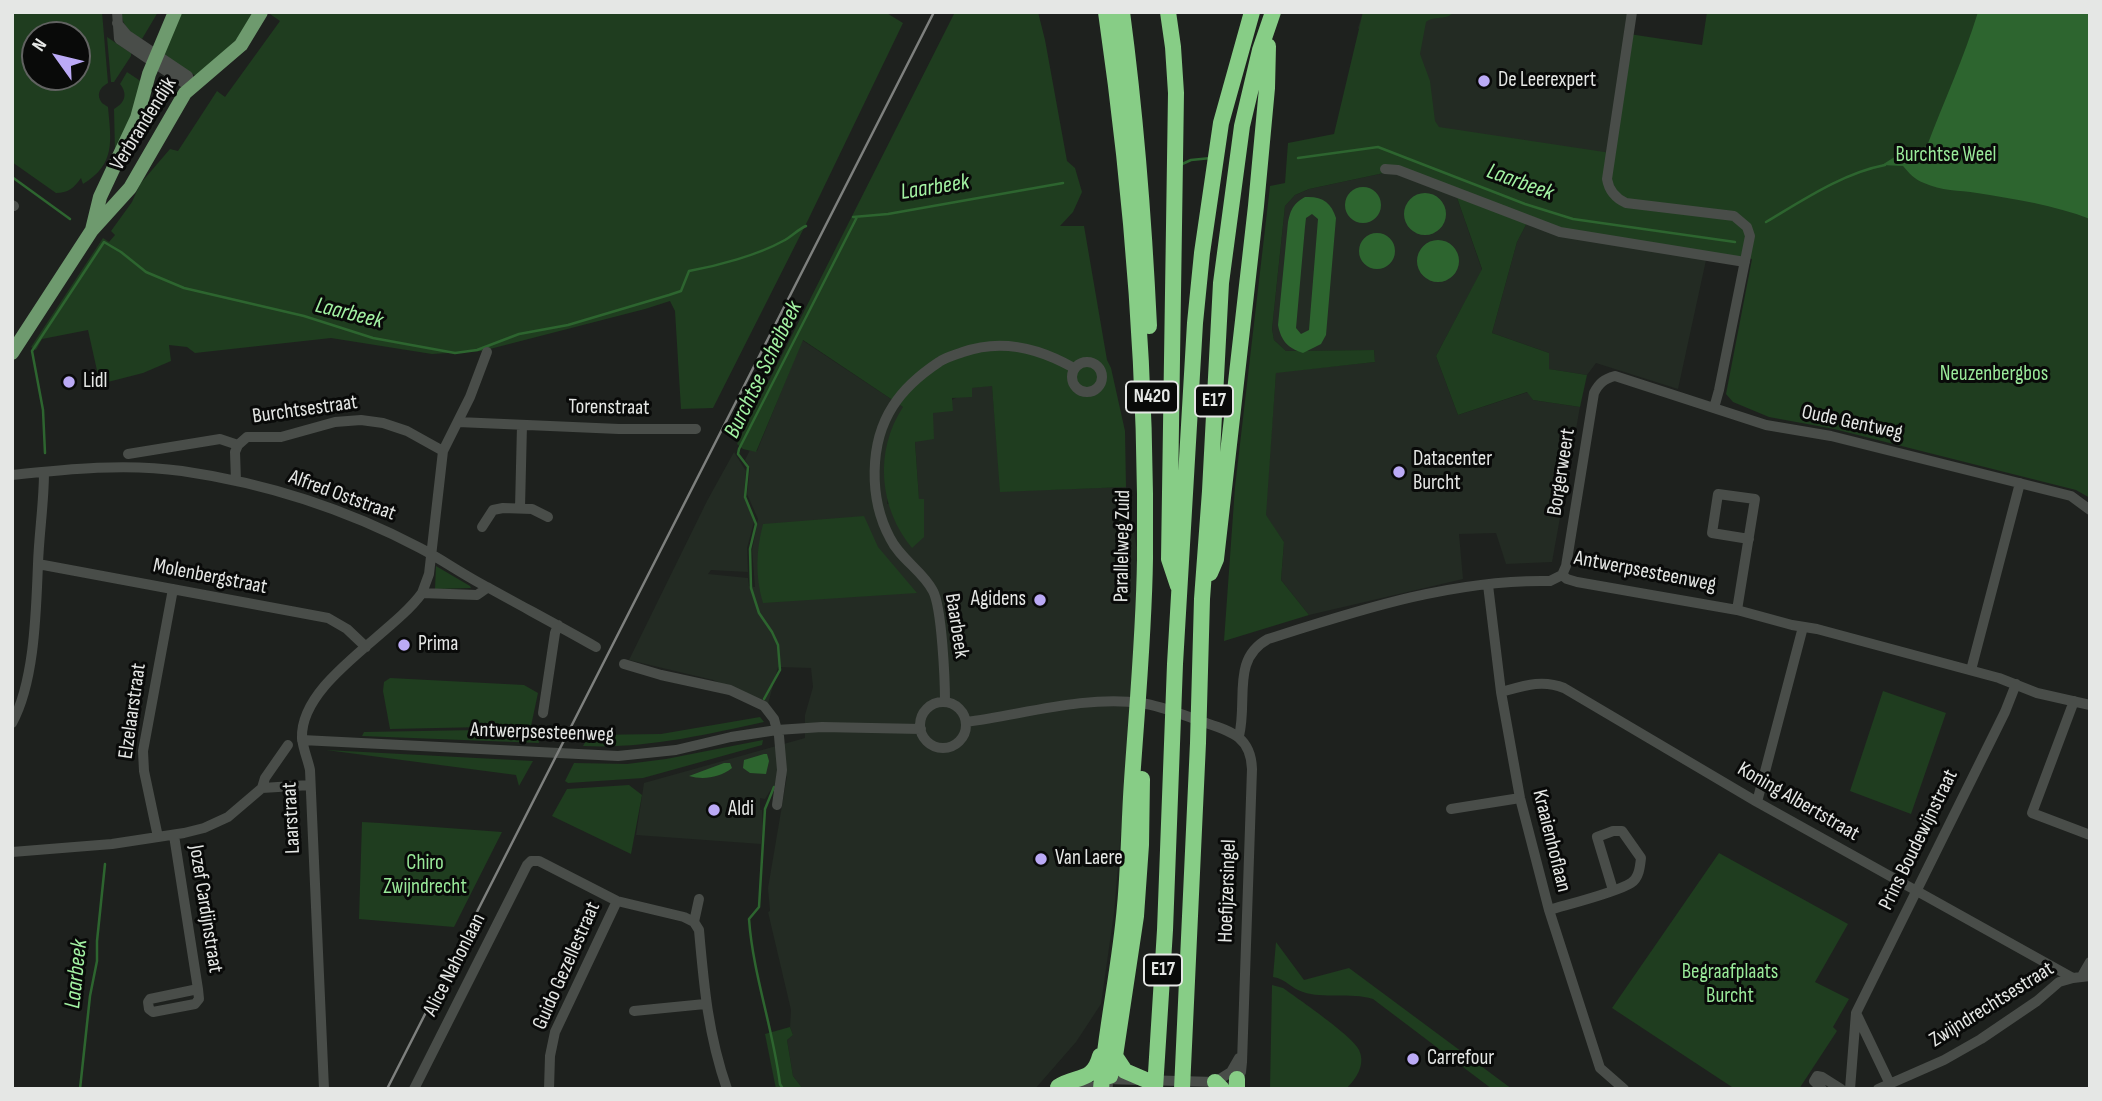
<!DOCTYPE html>
<html>
<head>
<meta charset="utf-8">
<style>
  body { margin:0 }
  #map { position:relative; width:2102px; height:1101px; overflow:hidden; background:#1e211e; font-family:"Sofia Sans Condensed",sans-serif }
  canvas { display:block }
  .frame { position:absolute; inset:0; border:14px solid #e5e7e5; pointer-events:none }
  .north { position:absolute; left:21px; top:21px; width:70px; height:70px; box-sizing:border-box; background:#090a09; border:2px solid #616261; border-radius:50%; rotate:304deg; font-size:19px; font-weight:700; line-height:28px; text-align:center; color:#e5e7e5 }
  .north::after { content:''; display:block; margin:auto; width:24px; height:32px; background:#bbaaf6; clip-path:polygon(50% 0,100% 100%,50% 72%,0 100%) }
</style>
</head>
<body>
<div id="map">
<canvas width="2102" height="1101"></canvas>
<div class="frame"></div>
<div class="north">N</div>
</div>
<script>
const g = document.querySelector('canvas').getContext('2d');
g.lineJoin = 'round';
function paint(path, color) { g.fillStyle = color; g.fill(path, 'evenodd'); }
function trace(path, color, width, dash) { g.strokeStyle = color; g.lineWidth = width; g.lineCap = dash ? 'butt' : 'round'; g.setLineDash(dash || []); g.stroke(path); }
function label(font, color, halo, rows, align = 'center') {
  g.font = font + ' "Sofia Sans Condensed",sans-serif'; g.lineWidth = 6; g.setLineDash([]); g.textBaseline = 'middle'; g.strokeStyle = halo; g.fillStyle = color; for (const [text, x, y, turn = 0] of rows) {
    g.save(); g.translate(x, y); g.rotate((+turn || 0) * Math.PI / 180); g.textAlign = isNaN(turn) ? turn : align; if (halo) g.strokeText(text, 0, 0); g.fillText(text, 0, 0); g.restore();
  }
}
paint(new Path2D(`
  M1363,12H1632L1607,179L1463,159L1358,28Z
  M1398,170L1455,192L1482,270L1436,356L1458,415L1528,392L1533,400L1580,407L1552,562L1506,564L1496,533L1459,534L1463,579L1309,615L1281,580L1284,542L1265,515L1276,372L1375,362L1374,350L1286,351L1274,340L1272,329L1285,206L1295,195L1309,189Z
  M1530,217L1708,251L1678,389L1596,363L1587,375L1548,369L1549,353L1492,333L1517,242Z
  M802,340L903,407L887,504L923,500H919L915,442L932,412L972,388L992,385L1001,491L1126,487L1139,561L1134,678L1114,913L1101,1004L1076,1042L1035,1089H803L793,1076L787,1040L793,1035L790,1027L791,1010L768,912L770,911L768,888L787,776L770,791L765,799L760,798V810H762L763,827L761,844L636,835L644,783L805,738V715L813,687L811,668L778,667L768,704L713,680L629,660L707,501L734,452L746,471L744,495L754,522L747,548L748,572L711,570L708,574L748,578L749,586L755,587L752,550L758,519L747,494L750,468L745,460L750,450L757,451Z`), '#232b23');
paint(new Path2D(`
  M12,12H102L108,83C99,88 96,95 102,103L108,107C111,141 116,164 83,184L81,178C74,188 68,193 56,193L12,162ZM35,35H77V77H35Z
  M121,12H158L142,39C129,32 123,27 121,12Z
  M178,12H258L252,26L196,76L165,57L163,50Z
  M271,12H885L903,23L808,220L713,408L681,409L675,311L670,301L645,309L482,351L432,354L331,338L195,353L187,347L169,345L171,361L143,373L100,384L88,330L42,339L36,350L31,347L103,238L109,242L115,235L111,231L132,202L140,184L170,149L178,151L217,91L225,97L280,21L270,14Z
  M955,12H1038L1045,40L1067,161L1075,168L1082,192L1073,212L1060,226H1084L1107,360L1111,368L1125,431L1126,487L1000,492L992,386L972,388V397L952,398L953,411L933,413L934,439L915,442L919,499H924V537L912,548C879,508 874,451 903,407L803,340L756,452L743,449L737,444Z
  M1363,12H1454C1446,21 1435,15 1426,22L1420,54L1430,81L1435,121L1439,127L1611,153L1629,34L1702,45L1707,12H2090V498L2076,490L1834,429L1769,417L1733,402L1726,394L1752,259L1562,229L1530,217L1517,242L1492,333L1549,353V369L1587,375L1580,407L1533,400L1527,392L1458,415L1436,356L1482,269L1455,192L1398,170L1309,189L1295,195L1285,206L1272,329L1274,340L1286,351L1374,350L1375,362L1276,373L1266,515L1284,542L1281,580L1309,615L1224,641L1235,487L1270,186L1285,183L1288,143L1334,134Z
  M107,37L131,53V56L114,82H111Z
  M127,72L142,82L137,108L115,152L114,109C125,103 128,94 120,84Z
  M864,516L878,547L917,593L763,603C755,576 756,551 763,524Z
  M436,566L470,586L471,588L435,589Z
  M390,678L524,685L538,693L531,726L390,729L383,691L384,682Z
  M1883,691L1946,713L1911,814L1850,791Z
  M760,717L764,722C703,735 645,749 583,746L589,735L661,734Z
  M537,729L539,743L362,736L364,732Z
  M763,740L762,745L643,778L568,783L565,781L574,763L627,764L666,759Z
  M326,750L533,761L519,786L516,775Z
  M629,785L642,795L631,854L552,816L567,789Z
  M362,822L380,823L502,832L454,927L359,919Z
  M1719,853L1848,924L1815,982L1849,999L1833,1027L1837,1031L1799,1089H1735L1612,1008Z
  M1276,942L1304,980L1349,968L1512,1089H1492L1373,999C1350,992 1323,999 1303,992C1292,989 1286,979 1273,977Z
  M1272,985L1283,988C1298,999 1353,1036 1359,1050C1366,1065 1356,1079 1346,1089H1270Z
  M790,1027L793,1035L787,1040L793,1076L803,1089H776L765,1034Z`), '#1f3d1f');
paint(new Path2D(`
  M1978,12H2090V219C2054,205 2015,199 1977,193C1959,190 1941,191 1924,183C1914,179 1909,173 1903,166L1882,165L1896,156L1927,146C1944,101 1964,58 1978,12Z
  M1345 205a18 18 0 1 1 36 0a18 18 0 1 1-36 0Z
  M1404 214a21 21 0 1 1 42 0a21 21 0 1 1-42 0Z
  M1305,197C1322,196 1331,202 1336,218L1326,335L1321,344L1303,353C1288,348 1281,341 1278,325L1288,222C1291,209 1293,204 1305,197ZM1312,214L1318,219L1309,330L1301,334L1296,328L1305,227L1306,218Z
  M1359 251a18 18 0 1 1 36 0a18 18 0 1 1-36 0Z
  M1417 261a21 21 0 1 1 42 0a21 21 0 1 1-42 0Z
  M764,754H767L769,761L766,774L750,773L743,768L744,760Z
  M724,763H730L732,768C719,778 703,780 689,776Z`), '#2d652f');
trace(new Path2D(`
  M1298,158L1378,147L1525,204L1573,219L1735,242
  M1180,165L1191,160L1211,158
  M12,177L70,219
  M853,217L888,214L1063,183
  M1766,222C1803,200 1843,173 1885,165
  M45,453L43,410L32,351L104,242L121,252L146,272L184,288L304,316L373,338L455,353L477,350L519,334L568,325L669,295L681,291L689,271C717,266 758,255 783,241C791,237 797,230 806,226
  M764,699L780,670L778,645L772,632L759,613L751,588L750,549L756,524L745,497L748,467L738,454L739,449L857,217
  M774,787L765,809L759,907L749,919C753,975 773,1028 780,1084L783,1089
  M80,1089L90,996L97,961V941L105,864`), '#2d652f', 2.5);
trace(new Path2D(`
  M117,12L119,39L190,87
  M1632,12L1607,179C1609,191 1615,198 1626,203L1734,216L1747,227L1750,236L1719,390L1714,408
  M117,23L127,35L188,76L190,87
  M1385,169L1398,170L1560,232L1745,262
  M12,205L14,206
  M1072 377a15 15 0 1 1 30 0a15 15 0 1 1-30 0Z
  M458,422L619,429H696
  M128,454L220,439L238,445L247,437H281L335,422L361,420L383,423L407,431L443,451
  M12,475C69,469 126,463 182,471C265,483 346,509 420,548C443,560 465,576 489,588C525,608 561,627 596,647
  M236,481L235,452L238,445
  M520,508L522,425
  M482,527L493,510L503,508L532,509L548,517
  M38,564L328,618L347,629L366,647
  M1562,575L1566,566L1594,393C1599,383 1604,379 1615,376L1766,425L1831,436L2071,496L2090,510
  M1562,575L1567,579L1577,582L1737,610L1792,625L1817,629L1999,678L2037,693L2090,705
  M1488,585L1501,692L1520,798L1549,910L1600,1068L1624,1089
  M422,593L477,595L487,588
  M1737,610L1755,499L1718,494L1712,533L1749,539
  M624,664L661,675L730,690L764,706L774,719L777,730
  M1971,670L2020,483
  M1501,692C1523,686 1542,679 1564,688L1757,802L2073,978
  M2074,701L2032,813L2090,835
  M945,702C945,681 942,608 933,591C923,571 900,559 890,538C869,499 869,443 893,406C905,387 921,374 939,362C946,357 955,355 963,352C1002,338 1039,348 1074,368
  M920 725a23 23 0 1 1 46 0a23 23 0 1 1-46 0Z
  M543,713L555,633L558,625
  M966,722C1021,715 1086,695 1141,703C1162,706 1183,715 1203,722C1230,731 1251,736 1252,769L1242,1062L1241,1072L1233,1084
  M12,723C35,681 36,610 38,564C39,533 44,503 44,472
  M1239,736C1248,700 1231,659 1268,639C1359,610 1453,579 1550,581L1562,575
  M302,740L618,756L676,750L731,737L777,730L822,727L921,729
  M262,788L265,778L288,745
  M1757,802L1803,627
  M777,805L782,770L779,736
  M1451,809L1520,798
  M174,835L175,842L198,989L199,999L195,1004L153,1012L149,1009L148,1002L150,999L198,989
  M158,837L144,771L143,751L173,589
  M12,852L112,844L184,833L204,828L228,817L262,788L310,785
  M699,899L694,922L699,930C704,987 708,1034 727,1089
  M1549,910C1569,904 1615,893 1631,883C1639,878 1640,867 1641,858L1622,831H1613L1597,837L1613,890
  M2082,976L2090,962
  M634,1011L705,1004
  M1856,1013L1890,1084
  M1105,1079L1215,1082L1231,1072L1239,1058
  M324,1089L310,770C308,760 303,749 302,738C300,682 392,635 422,593L429,574L443,451L470,397L487,352
  M414,1089L527,865L531,861H539L617,901L684,917L694,922
  M549,1089L550,1056L555,1032L617,901
  M1076,1089L1108,1085
  M1822,1089L1814,1081L1817,1076L1822,1077L1841,1089
  M1850,1089L1856,1013L2005,712L2016,684
  M1878,1089L1944,1060L1981,1039L2037,1001L2059,982L2073,978L2090,976`), '#494d49', 10);
trace(new Path2D(`
  M92,230L100,197L137,118L149,74L175,12
  M12,353L92,230L130,188L185,93L241,45L261,12`), '#6e9a6e', 14);
trace(new Path2D(`
  M1122,12C1136,117 1144,221 1149,326
  M1168,12L1173,47L1176,93L1169,559L1178,586
  M1210,573L1216,559L1256,206L1267,88L1268,46
  M1115,1056L1125,1071L1146,1080
  M1110,1076L1115,1056L1136,916L1141,845L1142,779
  M1237,1079V1089
  M1215,1082L1222,1089
  M1058,1087C1076,1075 1093,1083 1100,1056
  M1101,1089C1106,1027 1120,967 1125,906C1129,864 1129,823 1132,781C1137,707 1144,633 1145,559C1147,377 1132,192 1106,12
  M1155,1089L1165,930L1175,664L1195,323L1202,253L1221,123L1252,12
  M1182,1089L1198,743L1202,599L1210,491L1221,283L1242,126L1260,50L1273,12`), '#87cd86', 16);
trace(new Path2D(`
  M387,1089L934,12`), '#7e807e', 2.5);
for (const [x, y, r, color] of [
  [1484,81,7,"#bbaaf6"],
  [69,382,7,"#bbaaf6"],
  [1399,472,7,"#bbaaf6"],
  [1040,600,7,"#bbaaf6"],
  [404,645,7,"#bbaaf6"],
  [714,810,7,"#bbaaf6"],
  [1041,859,7,"#bbaaf6"],
  [1413,1059,7,"#bbaaf6"]
]) { const dot = new Path2D(); dot.arc(x, y, r, 0, 2 * Math.PI); g.fillStyle = color; g.fill(dot); trace(dot, '#090a09', 2.5); }
for (const [x, y, w] of [
  [1152,397,52],
  [1214,401,38],
  [1163,970,38]
]) { const box = new Path2D(); box.roundRect(x - w / 2, y - 15.5, w, 31, 5); g.fillStyle = '#090a09'; g.fill(box); trace(box, '#e5e7e5', 2); }
label('bold 19px', '#e5e7e5', null, [
  ["N420",1152,397],
  ["E17",1214,401],
  ["E17",1163,970]
]);
label('21px', '#e5e7e5', '#090a09', [
  ["De Leerexpert",1498,81],
  ["Lidl",83,382],
  ["Datacenter",1413,460],
  ["Burcht",1413,484],
  ["Agidens",1026,600,"right"],
  ["Prima",418,645],
  ["Aldi",728,810],
  ["Van Laere",1055,859],
  ["Carrefour",1427,1059]
], 'left');
label('21px', '#e5e7e5', '#090a09', [
  ["Verbrandendijk",144,124,-58],
  ["Torenstraat",609,408,1],
  ["Burchtsestraat",305,410,-8],
  ["Oude Gentweg",1852,423,12],
  ["Borgerweert",1562,472,-81],
  ["Alfred Oststraat",342,496,20],
  ["Parallelweg Zuid",1123,546,-89],
  ["Antwerpsesteenweg",1645,572,11],
  ["Molenbergstraat",210,577,11],
  ["Baarbeek",956,626,81],
  ["Elzelaarstraat",133,711,-82],
  ["Antwerpsesteenweg",542,733,2],
  ["Koning Albertstraat",1798,802,30],
  ["Laarstraat",292,818,-93],
  ["Prins Boudewijnstraat",1919,840,-64],
  ["Kraaienhoflaan",1551,841,76],
  ["Hoefijzersingel",1228,891,-88],
  ["Jozef Cardijnstraat",205,909,81],
  ["Alice Nahonlaan",455,965,-63],
  ["Guido Gezellestraat",567,966,-66],
  ["Zwijndrechtsestraat",1992,1005,-32]
]);
label('21px', '#99e999', '#090a09', [
  ["Burchtse Weel",1946,156],
  ["Neuzenbergbos",1994,375],
  ["Chiro",425,864],
  ["Zwijndrecht",425,888],
  ["Begraafplaats",1730,973],
  ["Burcht",1730,997]
]);
label('italic 23px', '#a3f3a3', '#090a09', [
  ["Laarbeek",1520,183,20],
  ["Laarbeek",935,188,-9],
  ["Laarbeek",349,314,14],
  ["Burchtse Scheibeek",764,370,-64],
  ["Laarbeek",77,974,-84]
]);
</script>
</body>
</html>
